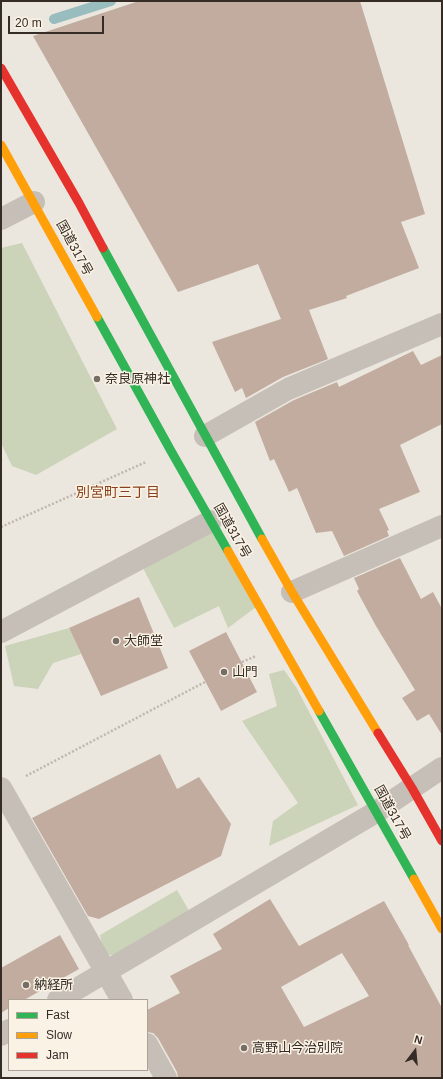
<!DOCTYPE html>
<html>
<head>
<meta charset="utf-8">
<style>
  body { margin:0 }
  #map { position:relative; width:443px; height:1079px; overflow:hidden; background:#ece7de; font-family:Arial,sans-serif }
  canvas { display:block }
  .frame { position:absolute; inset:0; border:2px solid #352c26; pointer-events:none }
  .legend { position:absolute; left:8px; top:999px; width:140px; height:72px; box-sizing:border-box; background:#faf2e4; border:1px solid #aba398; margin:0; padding:5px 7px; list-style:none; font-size:12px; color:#352c26 }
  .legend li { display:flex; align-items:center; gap:8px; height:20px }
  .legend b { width:20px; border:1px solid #aba398 }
  .north { position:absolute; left:395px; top:1031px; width:40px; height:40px; -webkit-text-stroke:3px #faf2e4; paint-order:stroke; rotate:16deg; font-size:11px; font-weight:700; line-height:16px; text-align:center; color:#352c26 }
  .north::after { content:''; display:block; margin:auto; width:14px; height:18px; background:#352c26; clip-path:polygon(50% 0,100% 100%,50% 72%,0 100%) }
  .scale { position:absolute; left:8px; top:16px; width:96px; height:18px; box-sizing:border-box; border:2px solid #352c26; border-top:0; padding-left:5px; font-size:12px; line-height:14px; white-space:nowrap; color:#352c26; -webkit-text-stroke:3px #faf2e4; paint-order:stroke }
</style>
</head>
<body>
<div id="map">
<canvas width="443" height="1079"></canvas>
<div class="frame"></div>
<ul class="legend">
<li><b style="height:5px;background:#30b455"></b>Fast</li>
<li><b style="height:5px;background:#ff9f0a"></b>Slow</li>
<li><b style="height:5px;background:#e5322d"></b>Jam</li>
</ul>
<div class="north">N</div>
<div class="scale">20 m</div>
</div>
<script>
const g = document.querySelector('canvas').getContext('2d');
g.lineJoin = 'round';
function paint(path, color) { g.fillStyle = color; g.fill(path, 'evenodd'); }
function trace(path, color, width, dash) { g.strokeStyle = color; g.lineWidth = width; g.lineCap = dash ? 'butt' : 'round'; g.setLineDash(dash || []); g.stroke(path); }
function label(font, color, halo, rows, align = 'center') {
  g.font = font + ' Arial,"Noto Sans JP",sans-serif'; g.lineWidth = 3; g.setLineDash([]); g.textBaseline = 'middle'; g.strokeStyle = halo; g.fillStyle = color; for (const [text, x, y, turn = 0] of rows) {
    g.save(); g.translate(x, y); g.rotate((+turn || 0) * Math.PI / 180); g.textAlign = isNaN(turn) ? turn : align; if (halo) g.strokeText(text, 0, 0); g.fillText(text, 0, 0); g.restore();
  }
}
paint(new Path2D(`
  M22,243L117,429L36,475L12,466L1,443V248Z
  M214,531L256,607L228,628L219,606L174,628L143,568Z
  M69,628L81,654L53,663L38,689L14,686L5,646Z
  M284,670L296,687L358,805L269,846L273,821L298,803L242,721L277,706L269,674Z
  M177,890L191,914L120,956L104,954L100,935Z`), '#cbd3b8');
trace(new Path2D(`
  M54,19L111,1`), '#99bcbe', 10);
paint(new Path2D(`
  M139,1H360L425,214L401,222L419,268L346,296L347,298L309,310L328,359L283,377L246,398L242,388L235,392L212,342L281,319L258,264L178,292L33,36Z
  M413,351L421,365L442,355V424L400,445L420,492L379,509L389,530L387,531L389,536L344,556L332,531L316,533L297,488L289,492L274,459L270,461L255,422L294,400L337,382L339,387Z
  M400,558L421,599L433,592L442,609V735L429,714L417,721L402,698L415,690L376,626L357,591L359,589L354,578Z
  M139,597L168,668L101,696L69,628Z
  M226,632L257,692L221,711L189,651Z
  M160,754L177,789L199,777L231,824L221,856L99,919L88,916L32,818Z
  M270,899L299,946L384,901L409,945H408L442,1008V1078H178L177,1072L158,1038L153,1033L147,1032V1010L180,993L170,976L222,949L213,934ZM342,953L369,996L304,1027L281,987Z
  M60,935L79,969L24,1000H9V1008L1,1013V968Z`), '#c1ac9f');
trace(new Path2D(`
  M1,527L146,462
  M242,662L256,656
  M26,776L205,682`), '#beb7b0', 2.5, [2, 2]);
trace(new Path2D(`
  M1,219L34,202
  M205,436L288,389L442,324
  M292,592L442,526
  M1,632L211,521
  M1,788L122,1000
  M58,1000L376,812L442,768
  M1,1035L9,1030
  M147,1044L166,1078`), '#c5bfb8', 22);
trace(new Path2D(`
  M103,248L262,539
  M97,317L171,451L228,551
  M319,711L414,879`), '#30b455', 9);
trace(new Path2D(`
  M1,145L97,317
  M262,539L292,592L378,733
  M228,551L319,711
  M414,879L442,929`), '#ff9f0a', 9);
trace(new Path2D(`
  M1,68L79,203L103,248
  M378,733L412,788L442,841`), '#e5322d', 9);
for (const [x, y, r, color] of [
  [97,379,4,"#756d66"],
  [116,641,4,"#756d66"],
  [224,672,4,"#756d66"],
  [26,985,4,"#756d66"],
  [244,1048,4,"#756d66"]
]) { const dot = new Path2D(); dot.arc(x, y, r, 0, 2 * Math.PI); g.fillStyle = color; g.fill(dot); trace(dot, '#faf2e4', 1.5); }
label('13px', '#352c26', '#faf2e4', [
  ["国道317号",74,248,61],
  ["国道317号",232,531,60],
  ["国道317号",392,813,61]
]);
label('13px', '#352c26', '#faf2e4', [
  ["奈良原神社",105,379],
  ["大師堂",124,641],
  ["山門",232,672],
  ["納経所",34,985],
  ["高野山今治別院",252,1048]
], 'left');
label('14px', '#883f1b', '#faf2e4', [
  ["別宮町三丁目",118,493]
]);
</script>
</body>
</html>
